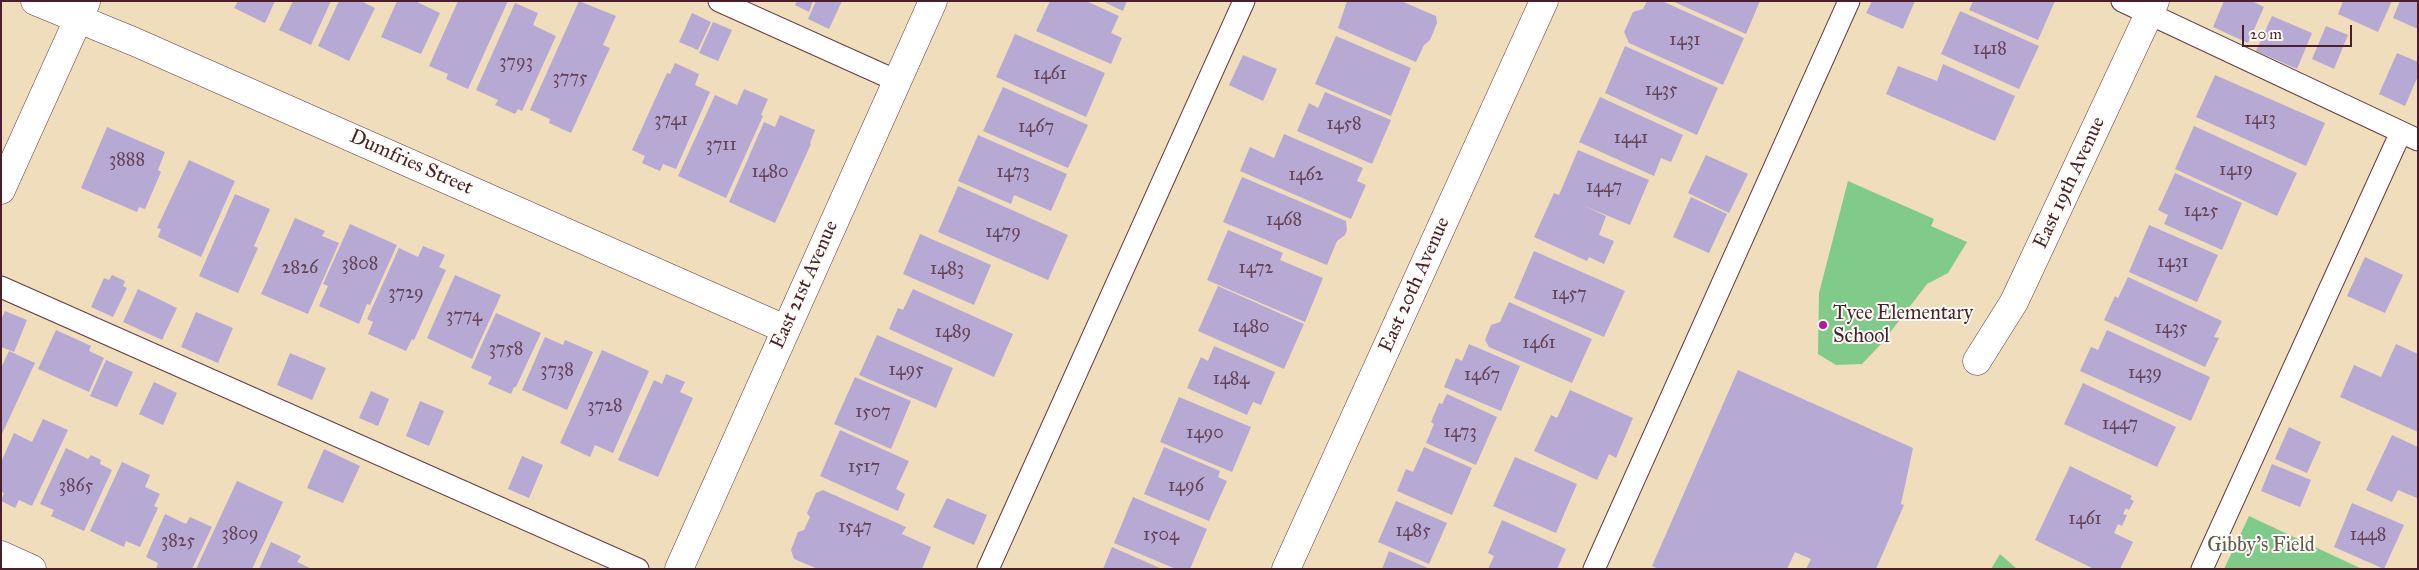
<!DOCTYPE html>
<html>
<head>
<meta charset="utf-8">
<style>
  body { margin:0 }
  #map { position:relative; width:2419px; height:570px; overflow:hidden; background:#efddbb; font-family:"IM FELL Great Primer",serif }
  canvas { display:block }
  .frame { position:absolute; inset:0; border:2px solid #4a1f2b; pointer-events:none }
  .scale { position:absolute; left:2242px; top:25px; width:110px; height:22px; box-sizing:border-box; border:2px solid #4a1f2b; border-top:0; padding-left:6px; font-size:15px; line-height:18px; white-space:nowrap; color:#4a1f2b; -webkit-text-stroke:4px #fdfcf7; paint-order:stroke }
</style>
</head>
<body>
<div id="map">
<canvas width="2419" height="570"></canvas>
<div class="frame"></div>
<div class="scale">20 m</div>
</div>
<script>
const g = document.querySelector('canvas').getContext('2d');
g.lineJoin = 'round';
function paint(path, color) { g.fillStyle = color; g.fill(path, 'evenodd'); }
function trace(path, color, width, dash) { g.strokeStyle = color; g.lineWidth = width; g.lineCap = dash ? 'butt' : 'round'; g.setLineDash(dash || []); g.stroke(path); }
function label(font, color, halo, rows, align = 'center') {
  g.font = font + ' "IM FELL Great Primer",serif'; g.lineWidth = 4; g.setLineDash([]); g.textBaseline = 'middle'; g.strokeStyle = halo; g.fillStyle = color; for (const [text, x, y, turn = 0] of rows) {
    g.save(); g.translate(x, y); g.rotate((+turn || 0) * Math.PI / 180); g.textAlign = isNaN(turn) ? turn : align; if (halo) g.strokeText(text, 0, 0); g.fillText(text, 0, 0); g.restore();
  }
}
paint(new Path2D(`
  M1848,181L1934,219L1931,226L1967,242L1948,273L1927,284L1882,343L1862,364L1836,365L1818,354L1819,293Z
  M2249,516L2362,569H2224Z
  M2000,554L2017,569H1991Z`), '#80cb89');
paint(new Path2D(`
  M238,1H275L265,23L234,8Z
  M293,1H331L311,45L279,30Z
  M339,1H361L375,8L349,61L318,46Z
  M397,1H415L440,13L421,54L381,37Z
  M458,1H508L468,89L446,79L448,74L429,66Z
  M579,1L616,16L603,45L610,48L571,133L549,123L550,119L530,110Z
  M797,1H813L809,12L795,5Z
  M816,1H842L829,29L808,19Z
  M1050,1H1086L1119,16L1111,33L1122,38L1111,64L1036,31Z
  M1102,1H1127L1123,11Z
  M1347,1H1401L1436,16L1437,23L1430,40L1424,45L1416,62L1338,28Z
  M1647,1H1662L1744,38L1723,85L1629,43L1624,32L1633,12L1643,9Z
  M1672,1H1760L1746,34Z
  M1872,1H1915L1903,29L1866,13Z
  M1973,1H2055L2038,40L1969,10Z
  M2224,1H2252L2264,7L2248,43L2213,27Z
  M2343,1H2392L2378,32L2338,14Z
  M2400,1H2418V29L2393,18Z
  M515,3L538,13L533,25L556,36L522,111L518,109L515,114L495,105L498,100L476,90Z
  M1960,11L2039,46L2019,89L1941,54Z
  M692,13L711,22L698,50L679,42Z
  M2272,16L2312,33L2297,69L2256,51Z
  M713,22L732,30L718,61L699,53Z
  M2326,26L2348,35L2334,69L2312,59Z
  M1015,34L1105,73L1086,117L996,77Z
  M1336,36L1411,68L1391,116L1315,84Z
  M1625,46L1718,88L1697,135L1605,93Z
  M2397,53L2418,62V76L2405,106L2379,94Z
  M1243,55L1277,69L1263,101L1229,85Z
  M675,63L699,74L695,85L710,92L676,169L663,164L660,171L642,163L645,156L632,150L667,73L670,74Z
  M1943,64L2015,96L1995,141L1886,94L1898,66L1937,81Z
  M2215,75L2325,123L2306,166L2196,117Z
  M1003,87L1088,125L1068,168L983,131Z
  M744,89L768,99L761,115L763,116L726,198L678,176L715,95L737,105Z
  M1325,92L1391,120L1372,164L1297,131L1309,103L1318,108Z
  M1600,97L1683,135L1671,162L1661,158L1654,176L1579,142Z
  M780,115L815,130L810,143L811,144L775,223L729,202L764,122L775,127Z
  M2194,126L2297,173L2277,216L2175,169Z
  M107,127L165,152L158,170L161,172L145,209L139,207L137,212L81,188Z
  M1284,134L1363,168L1357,181L1366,185L1351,219L1240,171L1250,147L1274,158Z
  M978,135L1067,174L1051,211L1014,195L1011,204L958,181Z
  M1578,150L1649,180L1630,225L1582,205L1606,216L1599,235L1614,241L1604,264L1589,257L1587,261L1534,237L1554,193L1559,195Z
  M1706,155L1748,174L1729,213L1688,193Z
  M189,160L235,181L201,257L158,237L161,229L157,228Z
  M2175,173L2242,203L2222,250L2164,224L2168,215L2158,210Z
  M1242,177L1346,221L1347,230L1345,235L1337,241L1327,265L1223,222Z
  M958,186L1068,235L1048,280L938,232Z
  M235,194L270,209L254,246L258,248L238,293L199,276Z
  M1691,197L1727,214L1709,253L1673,237Z
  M295,218L325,231L322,236L339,243L308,314L261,294Z
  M350,224L397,245L370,305L367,304L359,324L319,306L328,286L323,284Z
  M2149,225L2218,255L2197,302L2129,272Z
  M1228,230L1283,253L1280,260L1323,278L1305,322L1207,280Z
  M920,234L991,265L974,305L903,274Z
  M423,246L445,255L439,267L446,270L414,340L412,339L406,351L368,334L373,322L367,319L399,248L418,257Z
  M1534,251L1625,291L1604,337L1514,298Z
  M2365,257L2403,275L2385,313L2347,296Z
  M112,275L125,281L123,286L127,288L113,317L91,307L104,278L109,280Z
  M455,275L501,295L472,359L427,338Z
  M2128,277L2222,321L2214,337L2219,338L2205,367L2104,320L2115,296L2118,298Z
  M1218,286L1304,324L1284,369L1198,331Z
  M138,289L177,308L162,340L123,322Z
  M913,289L1013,334L994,377L889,329L898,308L903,310Z
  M1509,302L1592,339L1572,383L1489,347L1485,340L1491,325L1500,322Z
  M5,311L27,320L14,352L1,347V320Z
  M196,312L233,328L218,363L181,347Z
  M496,313L541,333L516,387H514L511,394L488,384L492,377L471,368Z
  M56,330L91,346L89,351L104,358L89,392L38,369Z
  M2107,330L2210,377L2191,421L2080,371L2091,347L2098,350Z
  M877,335L953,368L936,408L859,375Z
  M545,337L563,345L565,340L593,352L567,410L522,390Z
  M1469,344L1520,366L1501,411L1444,387L1456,358L1462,361Z
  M2396,344L2418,354V432L2340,397L2354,365L2381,377Z
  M1214,346L1275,372L1261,405L1253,402L1247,415L1187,388L1201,357L1208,361Z
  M602,350L649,371L613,453L595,445L590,457L560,443Z
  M9,351L35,363L1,436V368Z
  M290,353L326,368L312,400L277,385Z
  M106,360L133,372L117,407L90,396Z
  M1738,370L1913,448L1901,504L1904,505L1876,569H1806L1811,559L1795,552L1787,569H1658L1652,566Z
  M666,374L685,382L680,392L693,398L658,477L618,460L654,380L662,384Z
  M855,377L911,401L891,449L834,424Z
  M154,382L177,393L163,425L139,414Z
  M2083,383L2176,427L2157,467L2064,424Z
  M1570,390L1633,418L1616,458L1609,454L1597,480L1534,451L1551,415L1557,418Z
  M371,391L389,399L378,426L359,418Z
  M1447,394L1497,417L1476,465L1426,443L1434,424L1431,422L1439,403L1442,404Z
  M1179,397L1251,427L1232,472L1160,442Z
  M420,401L444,411L429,446L406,436Z
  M43,419L68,430L32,506L19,500L15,508L1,501L4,493L1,492V462L14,433L32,442Z
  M2289,427L2321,442L2307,473L2275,459Z
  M840,430L909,461L896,489L905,494L898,511L820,476Z
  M2392,435L2418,447L2417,498L2398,490L2392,502L2366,490Z
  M1164,447L1220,471L1218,477L1227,481L1209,521L1144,494Z
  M1424,447L1472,468L1452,515L1397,491L1406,469L1413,472Z
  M66,448L88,459L91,455L101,460L100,464L112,470L84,531L51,516L54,510L40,504Z
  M324,449L360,466L343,503L307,488Z
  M522,456L543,465L529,498L508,489Z
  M1515,457L1577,484L1556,533L1493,506Z
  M122,462L150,475L145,487L160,494L154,506L158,508L140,547L126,541L124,547L90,531Z
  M2272,464L2311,480L2300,507L2261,491Z
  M2070,466L2132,496L2130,499L2134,501L2129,510L2126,508L2123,514L2127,515L2122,526L2118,524L2114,533L2133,542L2120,569H2094L2035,540Z
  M237,481L283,502L252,569H196Z
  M823,490L906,527L902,534L931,547L922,569H818L794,559L791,550L798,532L804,530L810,517L807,513L816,493Z
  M1133,497L1207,529L1190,569H1176L1114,543Z
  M947,498L987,515L974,545L933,527Z
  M1396,501L1447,523L1429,564L1378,542Z
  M2352,503L2404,525L2384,569L2334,547Z
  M165,514L186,524L190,517L212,527L192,569H156L158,563L146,557Z
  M1502,520L1566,549L1557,569H1488L1494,556L1488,553Z
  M271,542L301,556L297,562L312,569H259Z
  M1112,547L1162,569H1103Z
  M1389,551L1430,569H1382Z`), '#b6aad5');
const lane = new Path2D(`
  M719,1L897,81
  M2122,1L2418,140
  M1,287L638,569
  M988,569L1244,1
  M1594,569L1849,1
  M2202,569L2401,132`);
const street = new Path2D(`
  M35,1L135,42L785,329
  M1,190L86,2
  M1977,361L2014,302L2155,1
  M1,555L32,569
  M679,569L933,1
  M1286,569L1544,1`);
trace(lane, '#633c41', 23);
trace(street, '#633c41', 29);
trace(lane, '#fff', 21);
trace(street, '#fff', 28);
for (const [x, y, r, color] of [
  [1823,325,5,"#b5179e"]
]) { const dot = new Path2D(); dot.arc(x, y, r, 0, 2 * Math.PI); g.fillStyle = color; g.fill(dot); trace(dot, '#fdfcf7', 2); }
label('18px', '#654256', null, [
  ["1431",1685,41],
  ["1418",1990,50],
  ["3793",516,63],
  ["1461",1050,75],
  ["3775",570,79],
  ["1435",1661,91],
  ["1413",2260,120],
  ["3741",671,121],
  ["1458",1344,125],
  ["1467",1036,128],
  ["1441",1631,139],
  ["3711",721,146],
  ["3888",127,161],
  ["1419",2236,171],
  ["1480",770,173],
  ["1473",1013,173],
  ["1462",1306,176],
  ["1447",1604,188],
  ["1425",2201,212],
  ["1468",1284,221],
  ["1479",1003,233],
  ["1431",2173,263],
  ["3808",360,265],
  ["2826",300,269],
  ["1472",1256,269],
  ["1483",947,270],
  ["3729",406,294],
  ["1457",1569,295],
  ["3774",464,317],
  ["1480",1251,328],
  ["1435",2171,329],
  ["1489",953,333],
  ["1461",1539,344],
  ["3758",506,350],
  ["3738",557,371],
  ["1495",906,371],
  ["1439",2145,374],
  ["1467",1482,376],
  ["1484",1231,380],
  ["3728",605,407],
  ["1507",873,413],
  ["1447",2120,425],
  ["1473",1460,433],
  ["1490",1205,434],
  ["1517",864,468],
  ["3865",76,487],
  ["1496",1186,487],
  ["1461",2085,520],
  ["1547",855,528],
  ["1485",1413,532],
  ["3809",240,535],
  ["1504",1161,536],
  ["1448",2368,536],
  ["3825",178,542]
]);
label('20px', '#4a1f2b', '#fdfcf7', [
  ["Dumfries Street",411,163,24],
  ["East 19th Avenue",2070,183,-65],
  ["East 21st Avenue",805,285,-66],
  ["East 20th Avenue",1415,285,-66]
]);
label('20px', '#4a1f2b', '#fdfcf7', [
  ["Tyee Elementary",1833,314],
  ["School",1833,337]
], 'left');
label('20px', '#5d5b4c', '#fdfcf7', [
  ["Gibby's Field",2261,546]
]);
</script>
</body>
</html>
